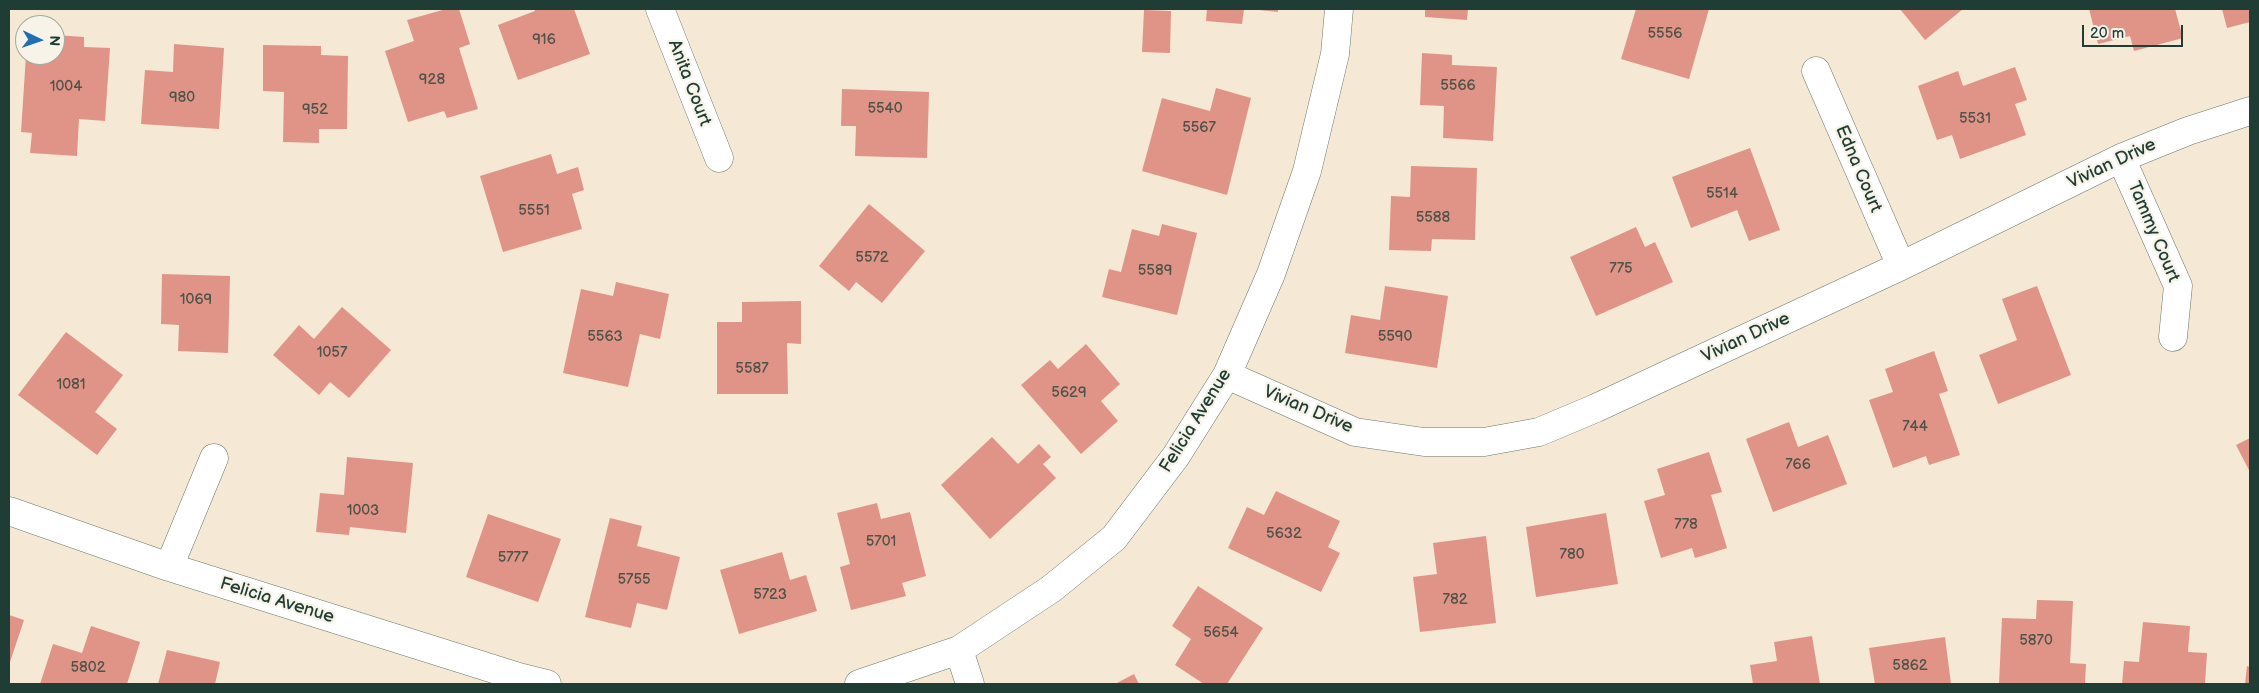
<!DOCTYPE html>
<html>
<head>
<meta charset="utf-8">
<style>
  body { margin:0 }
  #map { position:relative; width:2259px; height:693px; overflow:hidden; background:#f5e8d5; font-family:"Balsamiq Sans",sans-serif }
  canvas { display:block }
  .frame { position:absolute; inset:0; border:10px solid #1f3d34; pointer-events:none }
  .north { position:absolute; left:15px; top:15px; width:50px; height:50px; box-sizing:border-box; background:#f7f3e8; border:1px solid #a1aaa0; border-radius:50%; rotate:93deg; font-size:14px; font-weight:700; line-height:20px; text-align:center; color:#1f3d34 }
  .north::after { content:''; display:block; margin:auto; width:18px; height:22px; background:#1f6fb2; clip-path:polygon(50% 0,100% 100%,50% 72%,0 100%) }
  .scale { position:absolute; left:2082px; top:25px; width:101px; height:22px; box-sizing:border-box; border:2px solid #1f3d34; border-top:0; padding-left:6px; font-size:15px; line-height:18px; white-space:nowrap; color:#1f3d34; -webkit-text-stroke:4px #f7f3e8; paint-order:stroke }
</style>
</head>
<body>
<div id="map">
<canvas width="2259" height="693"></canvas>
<div class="frame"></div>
<div class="north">N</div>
<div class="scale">20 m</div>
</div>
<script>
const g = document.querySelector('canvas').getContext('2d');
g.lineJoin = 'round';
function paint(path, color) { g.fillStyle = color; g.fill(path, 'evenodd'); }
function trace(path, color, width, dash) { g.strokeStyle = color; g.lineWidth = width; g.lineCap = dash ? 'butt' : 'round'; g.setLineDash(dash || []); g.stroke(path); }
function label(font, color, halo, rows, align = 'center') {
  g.font = font + ' "Balsamiq Sans",sans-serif'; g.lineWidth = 4.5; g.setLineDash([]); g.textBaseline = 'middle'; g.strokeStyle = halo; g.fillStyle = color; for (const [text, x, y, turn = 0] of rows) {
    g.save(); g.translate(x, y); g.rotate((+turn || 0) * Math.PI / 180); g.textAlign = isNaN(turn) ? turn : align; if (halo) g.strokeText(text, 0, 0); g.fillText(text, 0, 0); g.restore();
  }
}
paint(new Path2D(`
  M446,9H459L470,44L459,48L478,109L447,118L444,111L408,122L385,51L414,41L407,20Z
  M534,9H574L590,54L518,80L498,25L535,11Z
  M1207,9H1244L1242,24L1206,21Z
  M1250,9H1278V12Z
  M1425,9H1468L1467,20L1425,17Z
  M1636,9H1709L1689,79L1621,59Z
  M1900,9H1963L1925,40Z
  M2089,9H2175L2183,38L2134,51L2130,36L2098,44Z
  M2222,9H2250V22L2227,28Z
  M1144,10L1171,11L1170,53L1142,52Z
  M55,35L84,37V47L110,48L105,121L79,119L77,156L30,153L32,133L21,132L26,55H55Z
  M174,44L224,48L219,129L141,124L145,70L173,72Z
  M263,45L321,46V55L348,56L347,129H319V143L283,142L284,92L263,91Z
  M1422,53L1452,55V65L1497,67L1493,141L1443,138L1444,106L1420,105Z
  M2015,67L2027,100L2015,104L2026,135L1960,159L1952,135L1937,140L1918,86L1958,71L1963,86Z
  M1216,88L1251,98L1227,195L1142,171L1162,98L1210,111Z
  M842,89L929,92L927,158L855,156L856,126H841Z
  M1750,148L1780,230L1749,241L1737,210L1691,228L1672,177Z
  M551,154L557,174L578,167L584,190L572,194L582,229L503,252L480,176Z
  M1411,166L1477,168L1475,240L1432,239L1431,251L1389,250L1391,196L1410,197Z
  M869,204L925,251L882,303L856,282L849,291L819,266Z
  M1162,224L1197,233L1177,315L1102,297L1109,269L1121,272L1132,229L1159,236Z
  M1636,227L1645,247L1655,242L1673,282L1596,316L1570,257Z
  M162,274L230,276L228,353L178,351L179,325L161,324Z
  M616,282L669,294L660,339L640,334L628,387L563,373L581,289L613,296Z
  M1385,286L1448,296L1437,368L1345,353L1351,315L1380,320Z
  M2037,286L2071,375L1998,404L1979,355L2017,340L2002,299Z
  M801,301V344L787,343L788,394H717V322H742V302Z
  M342,307L391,350L349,398L330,382L319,395L273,355L299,325L314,339Z
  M66,332L123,375L95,412L117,429L97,455L18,395Z
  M1086,344L1120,384L1101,401L1118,421L1081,454L1021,385L1050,360L1058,369Z
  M1934,351L1948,391L1939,394L1960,455L1929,465L1926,456L1893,468L1869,400L1893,392L1885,369Z
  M1789,422L1798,447L1828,435L1847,484L1773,512L1746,439Z
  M992,437L1018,464L1039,444L1051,457L1043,464L1056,478L990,539L941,485Z
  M2250,438V472L2236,445Z
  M1709,452L1722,492L1711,495L1727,548L1695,558L1692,548L1661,558L1644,501L1665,495L1657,469Z
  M347,457L413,463L406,533L350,527L349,535L316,532L320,493L344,495Z
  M1276,491L1340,521L1328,547L1340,553L1321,592L1228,548L1247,507L1264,515Z
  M877,503L881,519L910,512L926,576L902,583L906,596L851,610L840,567L850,564L837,513Z
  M1606,513L1618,584L1536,597L1526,527Z
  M488,514L561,539L538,602L466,577Z
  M610,518L642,526L637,546L680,557L667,610L637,603L631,628L585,617Z
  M1486,536L1496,623L1420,632L1413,577L1437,574L1433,543Z
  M782,552L790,580L806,575L817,611L739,634L720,570Z
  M1198,586L1263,628L1227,684H1204L1175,665L1191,639L1172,626Z
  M2037,600L2073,601L2070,663L2086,664L2085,684H1999L2002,618L2036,619Z
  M9,615L24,620L9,665Z
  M2143,622L2190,626L2188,652L2207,653L2205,684H2122L2124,661L2139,662Z
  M91,626L140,642L127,684H40L53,644L82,653Z
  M1812,636L1820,684H1753L1750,665L1777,661L1774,642Z
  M1945,637L1951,684H1875L1869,648Z
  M167,650L220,662L215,684H158Z
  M2247,666L2250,667V684H2245Z
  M1134,674L1139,684H1115Z`), '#e09487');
const street = new Path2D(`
  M660,9L719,158
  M1816,71L1901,266
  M2121,158L2178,286L2173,337
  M1227,375L1355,432L1424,442H1484L1539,432L1596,408L1901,266L2121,158L2188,131L2250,111
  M9,511L169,567L519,677L547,684
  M169,567L214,458
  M959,650L970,684
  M859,684L959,650L1051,589L1114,538L1176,456L1227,375L1271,274L1307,171L1335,54L1339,9`);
trace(street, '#6a796c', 29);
trace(street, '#fff', 28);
label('15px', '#4f5349', null, [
  ["5556",1665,34],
  ["916",544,40],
  ["928",432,80],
  ["5566",1458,86],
  ["1004",66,87],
  ["980",182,98],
  ["5540",885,109],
  ["952",315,110],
  ["5531",1975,119],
  ["5567",1199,128],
  ["5514",1722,194],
  ["5551",534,211],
  ["5588",1433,218],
  ["5572",872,258],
  ["775",1621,269],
  ["5589",1155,271],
  ["1069",196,300],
  ["5563",605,337],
  ["5590",1395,337],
  ["1057",332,353],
  ["5587",752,369],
  ["1081",71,385],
  ["5629",1069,393],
  ["744",1915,427],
  ["766",1798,465],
  ["1003",363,511],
  ["778",1686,525],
  ["5632",1284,534],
  ["5701",881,542],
  ["780",1572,555],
  ["5777",513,558],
  ["5755",634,580],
  ["5723",770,595],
  ["782",1455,600],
  ["5654",1221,633],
  ["5870",2036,641],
  ["5862",1910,666],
  ["5802",88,668]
]);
label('18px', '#1f3d34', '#f7f3e8', [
  ["Anita Court",689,83,69],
  ["Vivian Drive",2112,164,-25],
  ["Edna Court",1858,169,67],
  ["Tammy Court",2153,232,67],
  ["Vivian Drive",1746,338,-25],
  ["Vivian Drive",1308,410,23],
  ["Felicia Avenue",1196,421,-58],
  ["Felicia Avenue",277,601,17]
]);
</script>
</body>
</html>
